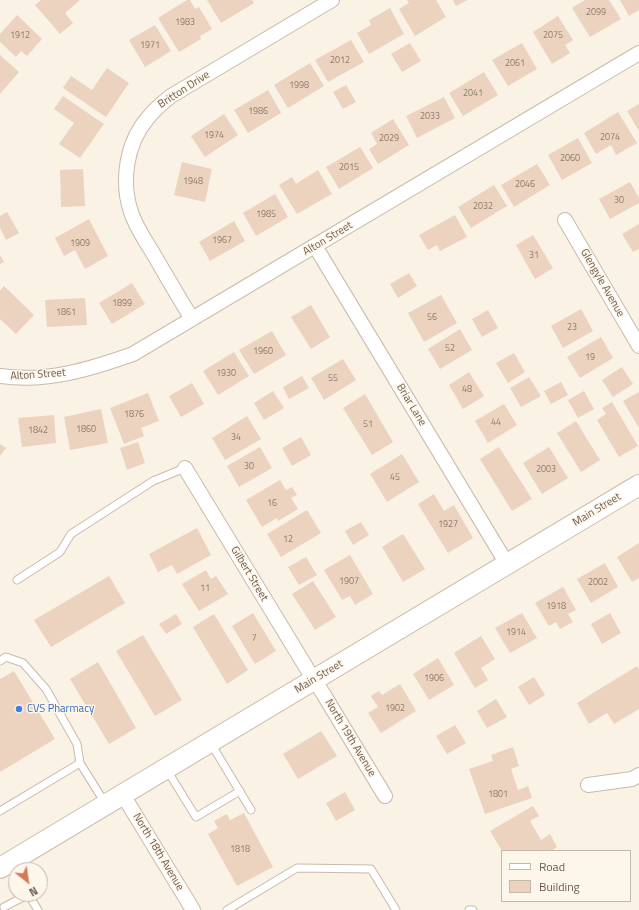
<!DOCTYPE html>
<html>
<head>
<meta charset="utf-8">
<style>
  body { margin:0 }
  #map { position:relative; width:639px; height:910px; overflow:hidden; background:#f9f2e5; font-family:"Titillium Web",sans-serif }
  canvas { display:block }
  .legend { position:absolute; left:501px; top:850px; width:130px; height:52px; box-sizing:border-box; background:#fdf6ea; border:1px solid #c4b8ab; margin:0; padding:5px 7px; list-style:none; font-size:12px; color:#6f5b4d }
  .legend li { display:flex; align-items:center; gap:8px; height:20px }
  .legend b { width:20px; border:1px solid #c4b8ab }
  .north { position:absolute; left:8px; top:862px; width:40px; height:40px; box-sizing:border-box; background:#fdf6ea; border:1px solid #c4b8ab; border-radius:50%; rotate:150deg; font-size:11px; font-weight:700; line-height:16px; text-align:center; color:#6f5b4d }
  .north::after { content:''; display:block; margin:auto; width:14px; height:18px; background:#d57a58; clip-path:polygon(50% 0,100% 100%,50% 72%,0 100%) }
</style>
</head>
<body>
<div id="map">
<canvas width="639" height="910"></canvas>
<ul class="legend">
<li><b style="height:5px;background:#fff"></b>Road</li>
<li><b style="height:11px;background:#ebd3c0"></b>Building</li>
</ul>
<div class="north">N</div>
</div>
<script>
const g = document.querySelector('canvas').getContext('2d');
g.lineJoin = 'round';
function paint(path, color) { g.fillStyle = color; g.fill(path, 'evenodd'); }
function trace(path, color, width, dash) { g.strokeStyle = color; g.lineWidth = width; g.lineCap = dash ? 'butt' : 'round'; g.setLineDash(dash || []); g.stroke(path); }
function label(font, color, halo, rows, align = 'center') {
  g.font = font + ' "Titillium Web",sans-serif'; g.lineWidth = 3; g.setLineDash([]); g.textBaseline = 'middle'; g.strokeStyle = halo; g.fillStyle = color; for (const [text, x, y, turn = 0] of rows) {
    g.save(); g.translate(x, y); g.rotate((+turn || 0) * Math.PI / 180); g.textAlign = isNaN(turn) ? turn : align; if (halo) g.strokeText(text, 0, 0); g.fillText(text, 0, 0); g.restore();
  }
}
paint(new Path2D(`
  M41,0H80L65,13L73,23L60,34L35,5Z
  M187,0H190L195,9L199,7L212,29L200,36L201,39L179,52L158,18Z
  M207,0H252L254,3L221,23Z
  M407,0H436L446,17L415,36L399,9L409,3Z
  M453,0H467L456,6Z
  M585,0H609L621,19L590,37L572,8Z
  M620,0H639V10L629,16Z
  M390,8L404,34L369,54L357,33L371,25L369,20Z
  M17,15L42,39L27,56L21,51L16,57L0,42V34Z
  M558,16L573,40L565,45L570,53L552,64L533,32Z
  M155,25L171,51L145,67L129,40Z
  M351,40L364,62L328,82L315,60Z
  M410,43L421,61L402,72L391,54Z
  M522,43L537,69L508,86L492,60Z
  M0,55L19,72L0,94Z
  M310,63L324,86L288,108L274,85Z
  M107,68L129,83L106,117L63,88L71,76L92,90Z
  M484,72L498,95L463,116L449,93Z
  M346,85L356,102L343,109L333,92Z
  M268,90L281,113L248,133L234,110Z
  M63,96L104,124L80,158L59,144L74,123L54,109Z
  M444,97L455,118L417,138L406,116Z
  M639,104V131L627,111Z
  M618,112L637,143L616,155L611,145L596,154L584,133Z
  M224,114L238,135L205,157L191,136Z
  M393,119L409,145L378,164L369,149L377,144L371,133Z
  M578,138L592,163L562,180L548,155Z
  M360,147L373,168L339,189L326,167Z
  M182,162L212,169L205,202L174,195Z
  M537,164L550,185L514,207L501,185Z
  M83,169L85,206L61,207L60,170Z
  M318,170L332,194L297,214L279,185L292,177L296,184Z
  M630,182L639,198V203L610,219L599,199Z
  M494,185L507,206L471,228L458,207Z
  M275,194L288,217L256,236L243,213Z
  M7,212L19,233L6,240L0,228V216Z
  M455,215L467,237L440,251L437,245L428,250L419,235Z
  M89,219L108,256L85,269L75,250L64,256L55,238Z
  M234,221L245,241L210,261L199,242Z
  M639,224V249L633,252L622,234Z
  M533,235L553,268L535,279L516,245Z
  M0,255L4,262L0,264Z
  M409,273L417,286L398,298L390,284Z
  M132,283L145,304L112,324L99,303Z
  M4,286L34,315L16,334L0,319V291Z
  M441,295L457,323L424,342L408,313Z
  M85,298L87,325L47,327L45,300Z
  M311,305L330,337L311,349L291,317Z
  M581,309L593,331L563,348L551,326Z
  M488,310L498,328L482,337L472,319Z
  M460,329L472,350L440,369L428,349Z
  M272,331L286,355L254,374L239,350Z
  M601,337L613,358L580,378L567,357Z
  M234,352L249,376L218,395L203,371Z
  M514,353L525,372L508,383L496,363Z
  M343,359L356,380L324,400L311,378Z
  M622,367L633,384L613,397L602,380Z
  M469,372L484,396L463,409L449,385Z
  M302,376L309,388L289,399L283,387Z
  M529,377L541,396L521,407L510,388Z
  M561,382L568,395L551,404L544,391Z
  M192,383L204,404L181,417L169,396Z
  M273,391L284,408L264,420L254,403Z
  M584,391L594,409L578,418L568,400Z
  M639,392V428L623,401Z
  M148,393L159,421L141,428L144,436L124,444L110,408Z
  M365,394L393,442L372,455L343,408Z
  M612,402L638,446L619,457L597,420L606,414L602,408Z
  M504,404L517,425L488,443L475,421Z
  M101,409L108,443L70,450L64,417Z
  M54,415L56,443L22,447L18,418Z
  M247,416L261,439L225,460L212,438Z
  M576,421L600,460L581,472L557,433Z
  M301,437L311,455L292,466L282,448Z
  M138,442L145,463L127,470L120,448Z
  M0,444L6,448L0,456Z
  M260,447L272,468L239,487L227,466Z
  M499,447L532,499L512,511L480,459Z
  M549,447L568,478L542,494L523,463Z
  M402,454L419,482L387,502L370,474Z
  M280,480L286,490L292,487L297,495L291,498L298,509L278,521L277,518L262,527L246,500Z
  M434,494L444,511L454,505L473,538L448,553L418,504Z
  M307,510L321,533L281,557L267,534Z
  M361,522L369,535L353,545L345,531Z
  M197,528L211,555L177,574L172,565L158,572L149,554Z
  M403,534L425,569L403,582L382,547Z
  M639,543V578L632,582L617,557Z
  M350,555L373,594L355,605L350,596L342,600L324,570Z
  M306,557L317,575L299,585L288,567Z
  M605,563L618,587L591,603L577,579Z
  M206,570L211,579L216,576L228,594L199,611L182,584Z
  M109,576L125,603L51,647L34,620Z
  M313,581L336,617L315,630L292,594Z
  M563,587L576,610L568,614L573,622L560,629L556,622L549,626L535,603Z
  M253,613L276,651L255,664L232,626Z
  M522,613L537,638L510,653L495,628Z
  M610,613L621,633L602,644L591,624Z
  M176,614L182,624L166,634L159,624Z
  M214,614L248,670L227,684L193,627Z
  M143,635L182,700L155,716L116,651Z
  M481,636L495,659L481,668L488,680L475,688L454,653Z
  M438,658L454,685L429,700L413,674Z
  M98,662L136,728L109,744L70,679Z
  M637,666L639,670V709L614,724L607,713L589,724L577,703Z
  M14,671L55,739L0,772V679Z
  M534,677L545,695L529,705L518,687Z
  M400,684L416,711L381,733L368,713L378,707L371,696L379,691L382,695Z
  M496,699L507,717L487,728L477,711Z
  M455,725L466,743L447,754L436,736Z
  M321,731L337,756L298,779L283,754Z
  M513,747L519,766L511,769L518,790L528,786L532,798L485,814L469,769L493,761L491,755Z
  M345,792L355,810L336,821L326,803Z
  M533,806L539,816L530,821L541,840L550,834L557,847L551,851H502L490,831Z
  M244,813L273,867L237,886L208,834L218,828L214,821L227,814L230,820Z`), '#ebd3c0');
const lane = new Path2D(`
  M17,580L60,552L71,534L153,481L185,468
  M0,661L6,657L23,663L46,689L77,744L80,763
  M210,742L251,810
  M167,770L196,817L240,791
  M0,811L80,763L105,803
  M28,894L38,910
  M4,907L29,894
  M227,910L297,868L371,869L396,910
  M469,910H473`);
const street = new Path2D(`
  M565,220L639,346
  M315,246L507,564
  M192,319C179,298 167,277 154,255C146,241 136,228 131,212C121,182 126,144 147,119C154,110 162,103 171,96L332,0
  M0,376C46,383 91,369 133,354L639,53
  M185,468L309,672L324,695L385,796
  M588,785L632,779L639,775
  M123,795L193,910`);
const secondary = new Path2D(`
  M0,868L639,485`);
trace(lane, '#c9baac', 9);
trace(street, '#c9baac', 16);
trace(secondary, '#ccbbab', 22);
trace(lane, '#fff', 7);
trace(street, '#fff', 14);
trace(secondary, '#fff', 20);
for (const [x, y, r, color] of [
  [19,709,4,"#3f7fe0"]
]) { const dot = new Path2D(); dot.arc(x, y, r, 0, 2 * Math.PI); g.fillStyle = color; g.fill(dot); trace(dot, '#fdf6ea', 1.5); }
label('9px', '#8e796a', null, [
  ["2099",596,13],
  ["1983",185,23],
  ["1912",20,36],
  ["2075",553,36],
  ["1971",150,46],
  ["2012",340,61],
  ["2061",515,64],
  ["1998",299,86],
  ["2041",473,94],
  ["1986",258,112],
  ["2033",430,117],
  ["1974",214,136],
  ["2074",610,138],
  ["2029",389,139],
  ["2060",570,159],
  ["2015",349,168],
  ["1948",193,182],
  ["2046",525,185],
  ["30",619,201],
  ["2032",483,207],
  ["1985",266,215],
  ["1967",222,241],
  ["1909",80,244],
  ["31",534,256],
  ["1899",122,304],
  ["1861",66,313],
  ["56",432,318],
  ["23",572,328],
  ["52",450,349],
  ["1960",263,352],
  ["19",590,358],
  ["1930",226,374],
  ["55",333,379],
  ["48",467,390],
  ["1876",134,415],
  ["44",496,423],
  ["51",368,425],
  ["1860",86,430],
  ["1842",38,431],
  ["34",236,438],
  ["30",249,467],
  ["2003",546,470],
  ["45",395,478],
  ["16",272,504],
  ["1927",448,525],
  ["12",288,540],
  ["1907",349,582],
  ["2002",598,583],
  ["11",205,589],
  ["1918",556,607],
  ["1914",516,633],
  ["7",254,639],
  ["1906",434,679],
  ["1902",395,709],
  ["1801",498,795],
  ["1818",240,850]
]);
label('11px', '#6f5b4d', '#fdf6ea', [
  ["Britton Drive",184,90,-33],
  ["Alton Street",328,239,-31],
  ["Glengyle Avenue",602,283,60],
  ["Alton Street",38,375,-4],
  ["Briar Lane",411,405,59],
  ["Main Street",597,510,-31],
  ["Gilbert Street",249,574,59],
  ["Main Street",319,677,-31],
  ["North 19th Avenue",350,738,59],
  ["North 18th Avenue",158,852,59]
]);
label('11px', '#366cbe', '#fdf6ea', [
  ["CVS Pharmacy",27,709]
], 'left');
</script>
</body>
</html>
